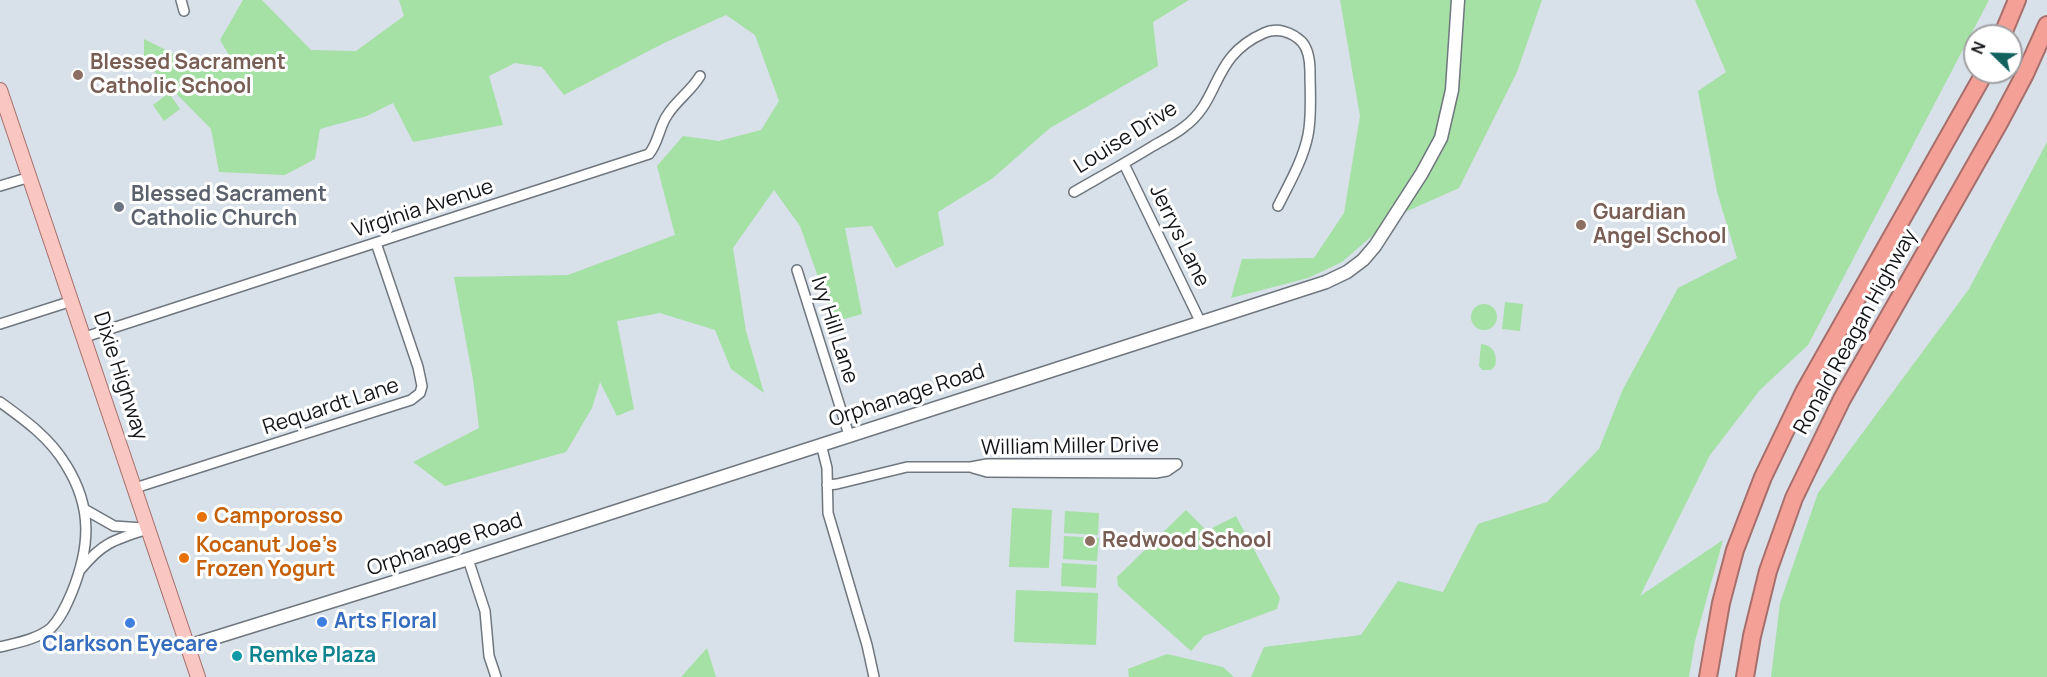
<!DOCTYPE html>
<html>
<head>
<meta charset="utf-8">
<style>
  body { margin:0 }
  #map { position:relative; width:2047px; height:677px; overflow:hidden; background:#d8e0e9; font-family:Manrope,sans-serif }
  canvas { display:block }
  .north { position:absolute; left:1963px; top:24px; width:60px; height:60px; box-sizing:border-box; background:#fff; border:2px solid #a1a1a3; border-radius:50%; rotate:293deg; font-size:16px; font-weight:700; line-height:24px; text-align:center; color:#131518 }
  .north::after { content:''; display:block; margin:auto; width:21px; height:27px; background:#13625f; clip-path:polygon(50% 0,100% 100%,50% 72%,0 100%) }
</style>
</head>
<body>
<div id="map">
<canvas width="2047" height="677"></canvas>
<div class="north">N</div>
</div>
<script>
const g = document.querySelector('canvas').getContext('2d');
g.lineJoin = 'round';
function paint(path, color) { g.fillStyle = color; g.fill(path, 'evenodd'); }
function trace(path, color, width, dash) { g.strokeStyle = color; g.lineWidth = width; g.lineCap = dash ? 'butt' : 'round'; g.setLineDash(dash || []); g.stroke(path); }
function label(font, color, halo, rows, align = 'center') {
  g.font = font + ' Manrope,sans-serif'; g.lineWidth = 6; g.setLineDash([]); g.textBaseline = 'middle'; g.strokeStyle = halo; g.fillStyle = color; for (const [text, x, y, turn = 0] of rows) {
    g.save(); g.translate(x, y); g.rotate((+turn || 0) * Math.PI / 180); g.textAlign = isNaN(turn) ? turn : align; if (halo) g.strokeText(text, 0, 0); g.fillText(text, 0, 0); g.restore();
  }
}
paint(new Path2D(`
  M243,0H262L311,50L356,51L404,16L399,0H1189L1153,22L1158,66L1050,128L993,178L938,212L944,245L896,268L872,226L845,228L862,314L834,322L800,226L774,190L733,248L746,331L764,393L731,369L715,330L660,313L617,321L634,409L617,416L600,382L592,408L566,452L445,486L413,462L479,428L473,379L454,277L568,275L675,235L657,166L683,136L719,141L761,130L779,101L755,35L726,15L664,43L564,95L542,67L515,63L489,76L503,125L413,142L393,103L367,116L320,129L315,159L285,175L219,172L211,129L144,61V39L202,68L233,62L220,40Z
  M1340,0H1542L1517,72L1459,188L1394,217L1342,262L1308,278L1231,298L1242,259L1314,258L1344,213L1360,116Z
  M1695,0H1989L1808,345L1760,390L1710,455L1640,596L1723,540L1695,641L1689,677H1251L1264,647L1361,635L1398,581L1443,592L1478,524L1547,502L1599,449L1623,389L1678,288L1737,258L1717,192L1698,91L1726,72Z
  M169,93L180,109L164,121L153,105Z
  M2047,142V677H1771L1780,603L1818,493L1969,289Z
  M1505,302L1523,304L1520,331L1502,329Z
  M1471 317a13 13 0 1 1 26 0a13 13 0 1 1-26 0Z
  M1481,344C1493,345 1498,354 1495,366L1491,370H1482L1479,366Z
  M1012,508L1052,510L1049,568L1009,567Z
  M1186,510L1208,532L1214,527L1236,516L1280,598L1277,609L1204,636L1191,651L1118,586L1117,577Z
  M1065,511L1099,513L1098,535L1064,533Z
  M1064,536L1099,538L1097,561L1063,559Z
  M1062,563L1097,565L1096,588L1061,586Z
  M1016,590L1098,593L1096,645L1014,642Z
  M707,648L716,677H681Z
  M1167,654L1223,667L1234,677H1129L1128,669Z`), '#a5e0a4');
const street = new Path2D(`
  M181,0L184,11
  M1124,164L1201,323
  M0,186L30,177
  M1074,192C1100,177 1127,162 1153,146C1163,140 1174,135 1184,127C1222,99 1210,57 1264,33C1277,27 1292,32 1302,42C1309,50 1310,61 1310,72C1310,92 1312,115 1308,135C1303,160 1289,184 1278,206
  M797,270L849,435
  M0,324L72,301
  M85,337L649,154C659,142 659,126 668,114C677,100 691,91 700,76
  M0,402C25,420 50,438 66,465C93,508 90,547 72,592C67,604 61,618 51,628C38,639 16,643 0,647
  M821,444L827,468L828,513L867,645L874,677
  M973,468L987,472L1156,473L1167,471L1177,464
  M827,485L837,484L907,467H971L987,464H1177
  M135,488L411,400L420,393L422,386L418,367L376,243
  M84,509L114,526L143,528
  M468,559L485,611L489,656L496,677
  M81,569C103,542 116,539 148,529`);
const secondary = new Path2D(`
  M188,646L468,559L1326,282L1347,272L1363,260L1375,246L1422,173L1441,138L1452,90L1458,0`);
const primary = new Path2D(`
  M0,90L198,677`);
const highway = new Path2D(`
  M2002,36L2017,0
  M1708,677L1721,603L1735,550L1763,477L1804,392L1985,72
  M1745,677L1752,636L1768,571L1794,498L1842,399L1999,123L2025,74L2047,25`);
trace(street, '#6f767e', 12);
trace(secondary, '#6f767e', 15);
trace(primary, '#a66f6b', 16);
trace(highway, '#a66f6b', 20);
trace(street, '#fff', 9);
trace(secondary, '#fff', 12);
trace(primary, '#f9c6c1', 14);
trace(highway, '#f5a097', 16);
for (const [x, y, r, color] of [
  [78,75,6,"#8d6e63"],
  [119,207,6,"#6b7280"],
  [1581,225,6,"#8d6e63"],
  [202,517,6,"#e8710a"],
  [1090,541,6,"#8d6e63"],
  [184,558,6,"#e8710a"],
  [322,622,6,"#3f7fe0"],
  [130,623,6,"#3f7fe0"],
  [237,656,6,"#0f9aa8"]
]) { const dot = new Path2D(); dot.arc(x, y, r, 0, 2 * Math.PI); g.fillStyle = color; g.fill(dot); trace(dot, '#fff', 2); }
label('bold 21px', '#785e54', '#fff', [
  ["Blessed Sacrament",90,63],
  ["Catholic School",90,87],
  ["Guardian",1593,213],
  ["Angel School",1593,237],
  ["Redwood School",1102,541]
], 'left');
label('21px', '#131518', '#fff', [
  ["Louise Drive",1126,138,-32],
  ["Virginia Avenue",423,209,-18],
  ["Jerrys Lane",1179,236,64],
  ["Ivy Hill Lane",834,330,72],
  ["Ronald Reagan Highway",1856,332,-61],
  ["Dixie Highway",120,376,72],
  ["Orphanage Road",907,396,-18],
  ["Requardt Lane",331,407,-18],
  ["William Miller Drive",1070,447,-1],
  ["Orphanage Road",445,545,-18]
]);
label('bold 21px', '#5b616d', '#fff', [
  ["Blessed Sacrament",131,195],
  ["Catholic Church",131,219]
], 'left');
label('bold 21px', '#c56008', '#fff', [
  ["Camporosso",214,517],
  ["Kocanut Joe’s",196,546],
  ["Frozen Yogurt",196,570]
], 'left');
label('bold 21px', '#366cbe', '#fff', [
  ["Arts Floral",334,622],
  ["Clarkson Eyecare",130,645,"center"]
], 'left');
label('bold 21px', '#0d838f', '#fff', [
  ["Remke Plaza",249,656]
], 'left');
</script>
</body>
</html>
